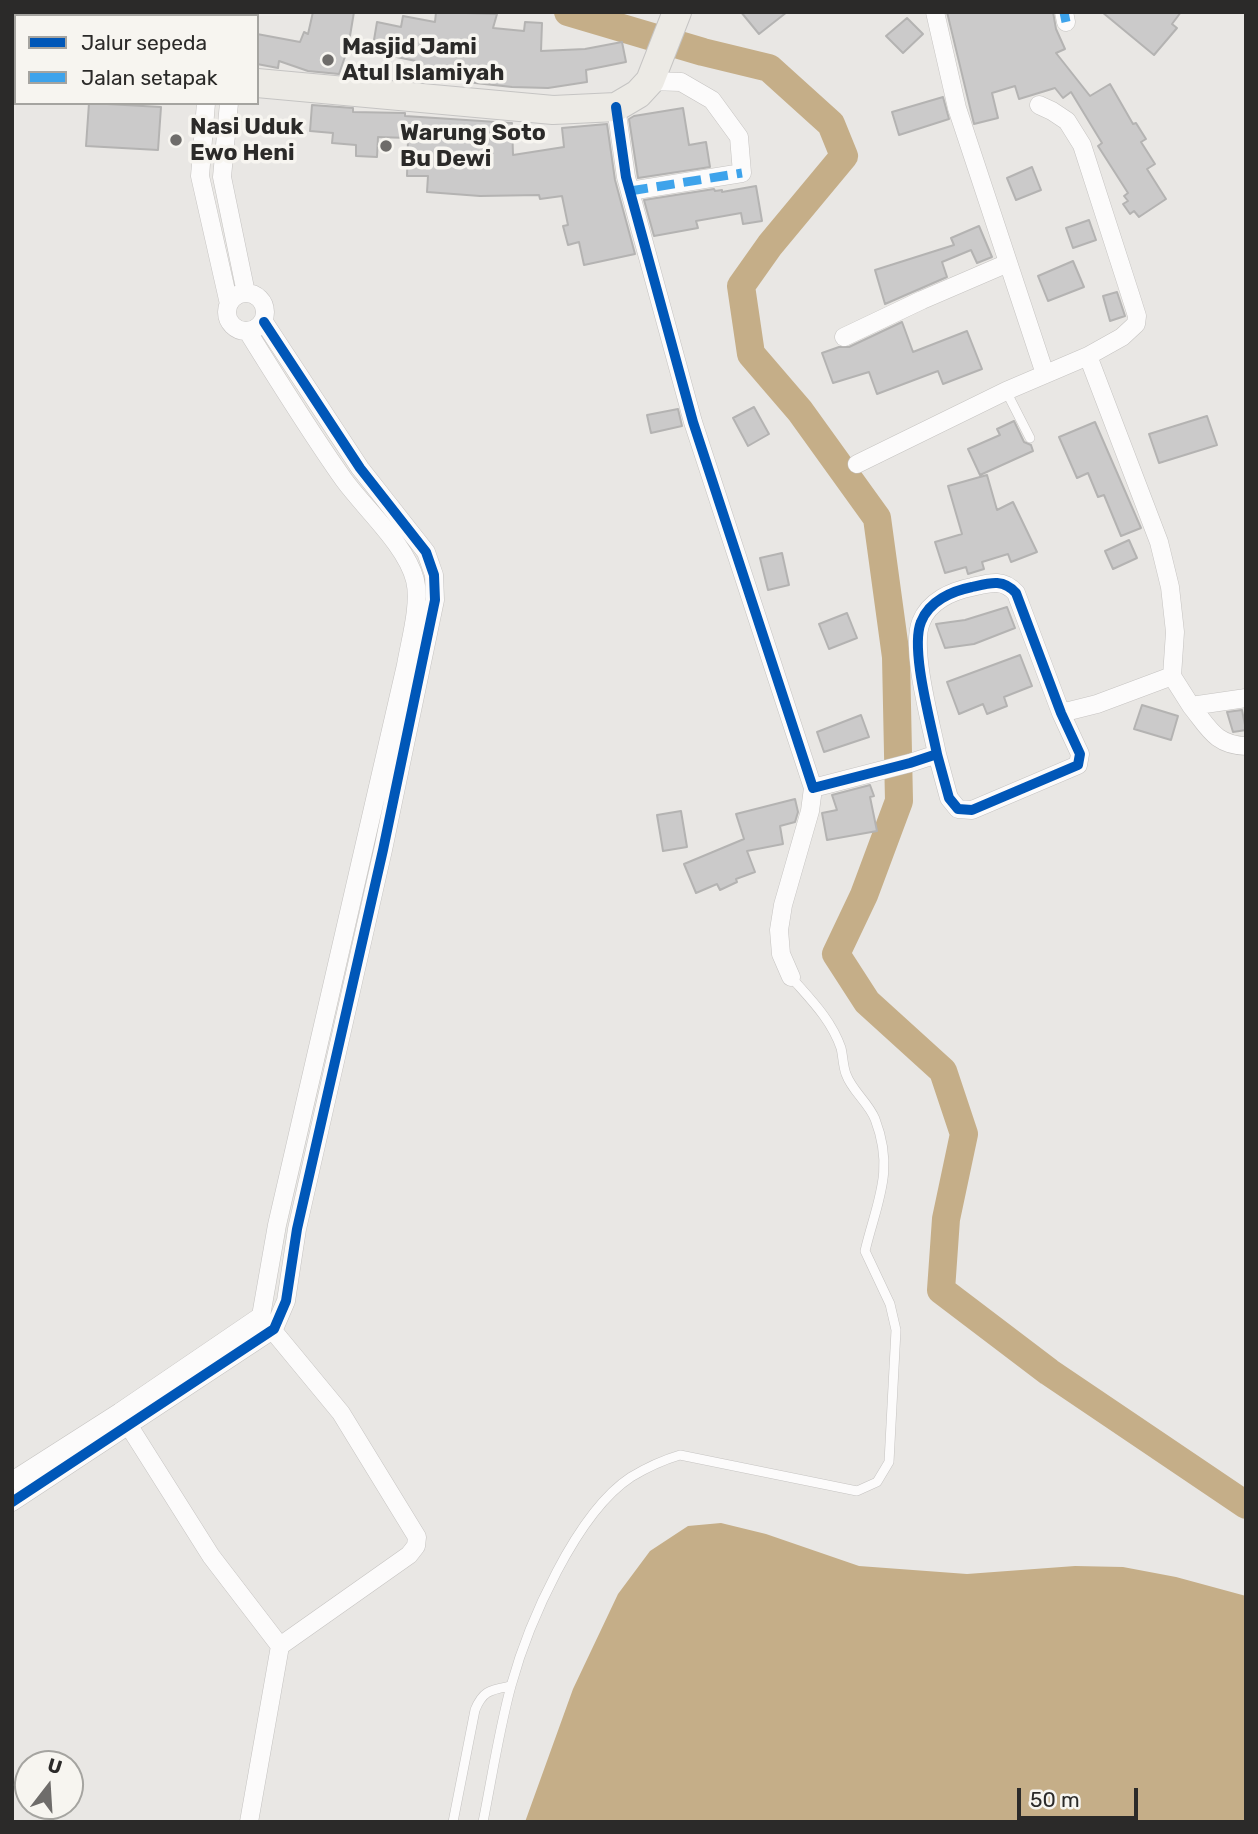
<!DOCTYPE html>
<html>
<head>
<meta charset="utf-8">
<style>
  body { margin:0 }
  #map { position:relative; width:1258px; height:1834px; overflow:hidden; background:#e9e7e4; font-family:Rubik,sans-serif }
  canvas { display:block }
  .frame { position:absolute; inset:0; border:14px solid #2b2a29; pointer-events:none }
  .legend { position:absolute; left:14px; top:14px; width:245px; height:91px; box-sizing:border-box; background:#f7f5f0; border:2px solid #a5a4a0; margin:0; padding:9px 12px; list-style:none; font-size:21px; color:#2b2a29 }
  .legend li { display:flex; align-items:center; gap:14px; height:35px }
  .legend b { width:35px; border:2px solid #a5a4a0 }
  .north { position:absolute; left:14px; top:1750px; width:70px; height:70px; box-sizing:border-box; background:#f7f5f0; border:2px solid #a5a4a0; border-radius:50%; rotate:17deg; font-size:19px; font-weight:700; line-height:28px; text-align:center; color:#2b2a29 }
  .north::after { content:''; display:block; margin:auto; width:24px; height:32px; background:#6e6c6a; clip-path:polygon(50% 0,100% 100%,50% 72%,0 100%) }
  .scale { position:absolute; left:1017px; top:1788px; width:121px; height:32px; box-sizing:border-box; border:4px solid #2b2a29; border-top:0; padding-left:9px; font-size:21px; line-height:24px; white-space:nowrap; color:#2b2a29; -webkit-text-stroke:5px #f7f5f0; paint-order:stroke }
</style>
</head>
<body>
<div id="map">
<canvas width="1258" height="1834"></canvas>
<div class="frame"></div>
<ul class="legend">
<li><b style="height:9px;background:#0057b8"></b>Jalur sepeda</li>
<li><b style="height:9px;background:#3ea3eb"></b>Jalan setapak</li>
</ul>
<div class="north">U</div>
<div class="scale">50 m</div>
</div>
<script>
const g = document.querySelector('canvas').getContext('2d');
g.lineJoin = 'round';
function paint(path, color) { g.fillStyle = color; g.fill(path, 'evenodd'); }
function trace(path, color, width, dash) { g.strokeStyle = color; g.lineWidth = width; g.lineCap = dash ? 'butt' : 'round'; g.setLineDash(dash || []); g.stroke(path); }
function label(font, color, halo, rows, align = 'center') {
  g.font = font + ' Rubik,sans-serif'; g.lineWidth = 7; g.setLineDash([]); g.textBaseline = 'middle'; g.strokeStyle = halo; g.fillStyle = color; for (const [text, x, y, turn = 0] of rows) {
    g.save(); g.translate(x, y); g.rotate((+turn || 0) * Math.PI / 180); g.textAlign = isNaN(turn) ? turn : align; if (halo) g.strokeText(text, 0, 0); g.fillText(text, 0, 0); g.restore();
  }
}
paint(new Path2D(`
  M721,1523L766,1534L859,1566L967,1574L1075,1566L1123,1567L1176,1577L1246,1596V1822H525L573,1689L618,1594L650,1551L688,1526Z`), '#c5ae88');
trace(new Path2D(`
  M568,12L703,52L769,68L831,124L844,156L770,245L741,286L751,354L800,411L877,518L896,657L899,801L864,895L836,954L867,1002L943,1071L964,1134L946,1219L941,1290L1049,1372L1246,1505`), '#c5ae88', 28);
const building = new Path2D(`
  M313,12H354L348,48L339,74L308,71L279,61L278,68L257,64V34L300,42L304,32L308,34Z
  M436,12L497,14L493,28L524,31L525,22L542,23L541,51L585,49L622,42L626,62L586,70L587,82L548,88L512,87L466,82V78L447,74V71L421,66V62L372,52L377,22L401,27L403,16L435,22Z
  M741,12H787L759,34Z
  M947,12H1053L1056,29L1065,49L1056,53L1090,96L1110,84L1133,124L1136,123L1146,139L1141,142L1155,164L1147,169L1166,199L1139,217L1134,211L1130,214L1123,204L1128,201L1124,196L1128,193L1098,146L1102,143L1071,92L1063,98L1055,88L1019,99L1015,86L992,93L998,118L974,124Z
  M1102,12H1181L1172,24L1177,28L1154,55Z
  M907,18L923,34L903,53L886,36Z
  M943,97L949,119L899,135L892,112Z
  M89,103L161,107L158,150L86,146Z
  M312,105L353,108V112L405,113V116L512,123L513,155L564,147L562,128L607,124L615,180L635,254L584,265L579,242L568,245L563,226L568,225L562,196L540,199L539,195L480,196L427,192L428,176H407L408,138L378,137L377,157L356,156V145L332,143L333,133L310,131Z
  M683,108L689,145L706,142L710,167L638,178L629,119L634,116Z
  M1032,167L1041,190L1016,200L1007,178Z
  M756,186L762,221L743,224L741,213L696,221L698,228L654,236L644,200L714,189L715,191L722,190V192Z
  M1089,220L1096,240L1073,248L1066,228Z
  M979,226L992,257L977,263L971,250L942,262L947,277L885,304L875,270L954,245L951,238Z
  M1073,261L1084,287L1048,301L1038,276Z
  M1117,292L1125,316L1110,321L1103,296Z
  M902,322L913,352L967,331L982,369L943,384L938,371L877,394L869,372L833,383L822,353L839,347H849Z
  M754,407L769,434L748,446L733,418Z
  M678,409L682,426L651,433L647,415Z
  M1207,416L1217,445L1159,463L1149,434Z
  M1014,421L1024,442L1031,445L1033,451L980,475L968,449L1000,435L997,429Z
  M1095,422L1141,528L1121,536L1104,495L1098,497L1088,473L1077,478L1059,437Z
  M987,475L997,510L1013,502L1037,552L1011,562L1008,554L982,562L984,569L968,574L966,567L945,573L935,542L962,534L948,486Z
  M1129,540L1137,558L1113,569L1105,551Z
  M782,553L789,585L768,590L760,558Z
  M1007,607L1015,628L974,644L945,648L936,624L965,620Z
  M847,613L857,638L829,649L819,624Z
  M1020,655L1032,686L1004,697L1007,706L987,714L983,704L959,714L947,682Z
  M1142,705L1178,716L1171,740L1134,729Z
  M1242,710L1246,730L1233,732L1227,712Z
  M861,715L869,737L824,752L817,732Z
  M870,785L874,796L870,797L877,831L827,840L822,813L837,810L832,795Z
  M795,799L798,812L795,822L780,826L783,844L747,851L755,872L736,879L737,882L720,890L717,884L696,893L684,864L744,839L736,814Z
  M681,811L687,847L663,851L657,815Z`);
paint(building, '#cbcaca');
trace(building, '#b4b3b2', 2);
const lane = new Path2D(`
  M1006,391L1030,438
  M453,1822L475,1710C483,1690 491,1690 511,1686
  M483,1822C492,1777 499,1730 511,1686C528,1624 576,1513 631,1477C646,1468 663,1460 680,1455L857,1491L877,1482L889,1462L896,1330L890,1304L865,1251C877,1201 895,1171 875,1119C868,1102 852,1091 846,1074C843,1066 843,1056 841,1048C831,1019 810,999 791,977`);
const street = new Path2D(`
  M935,12L957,108L1045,374
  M1064,12L1066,22
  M108,16V12
  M206,103L200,176L229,304
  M229,103L222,177L246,293
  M616,107L626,177L693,422L813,788L910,763L937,754L949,798L958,809L972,810L1078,765L1080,754L1061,713L1016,593C1003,578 989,583 972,587C952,591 929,601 921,622C910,649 931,723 937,754
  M630,191L742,173L739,137L712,100L681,82L650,81
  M227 312a19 19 0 1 1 38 0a19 19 0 1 1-38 0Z
  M844,337L922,300L1008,263
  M1088,356L1159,542L1170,587L1175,632L1172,676L1191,706L1246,698
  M857,464L1006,391L1088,356L1122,337L1136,324L1137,316L1131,297L1082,145L1067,121L1052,111L1039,105
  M1191,706C1209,728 1215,745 1246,746
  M1061,713L1097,704L1172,676
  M791,977L781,954L779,930L783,905L810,811L813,788
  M265,1321L341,1413L417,1537L416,1546L409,1555L280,1646
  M122,1415L211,1556L280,1646L249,1822
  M12,1481L120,1412L261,1316L277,1225L406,665C410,641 421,604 415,580C406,545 366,510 344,480C310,432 279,382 248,332
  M12,1502L274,1329L286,1301L297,1229L383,850L435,600L434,575L426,552L360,468L264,322`);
const primary = new Path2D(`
  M12,59L16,60
  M257,83L553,110L616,107L638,94L650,81L677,12`);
trace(lane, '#c5c3c1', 10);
trace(street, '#c5c3c1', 19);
trace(primary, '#c5c4c3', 30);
trace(lane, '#fcfbfb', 9);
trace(street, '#fcfbfb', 18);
trace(primary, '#eceae5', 28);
trace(new Path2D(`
  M1064,12L1066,22
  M108,16V12
  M630,191L742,173`), '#3ea3eb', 9, [18, 9]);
trace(new Path2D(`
  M616,107L626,177L693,422L813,788L910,763L937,754L949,798L958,809L972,810L1078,765L1080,754L1061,713L1016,593C1003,578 989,583 972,587C952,591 929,601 921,622C910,649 931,723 937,754
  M12,1502L274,1329L286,1301L297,1229L383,850L435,600L434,575L426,552L360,468L264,322`), '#0057b8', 10);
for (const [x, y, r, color] of [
  [328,60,7,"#6e6c6a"],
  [176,140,7,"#6e6c6a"],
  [386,146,7,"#6e6c6a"]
]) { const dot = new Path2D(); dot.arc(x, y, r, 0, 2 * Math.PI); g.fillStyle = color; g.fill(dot); trace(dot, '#f7f5f0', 2.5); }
label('bold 23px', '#2b2a29', '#f7f5f0', [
  ["Masjid Jami",342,47],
  ["Atul Islamiyah",342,73],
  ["Nasi Uduk",190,127],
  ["Ewo Heni",190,153],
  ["Warung Soto",400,133],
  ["Bu Dewi",400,159]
], 'left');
</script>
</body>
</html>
